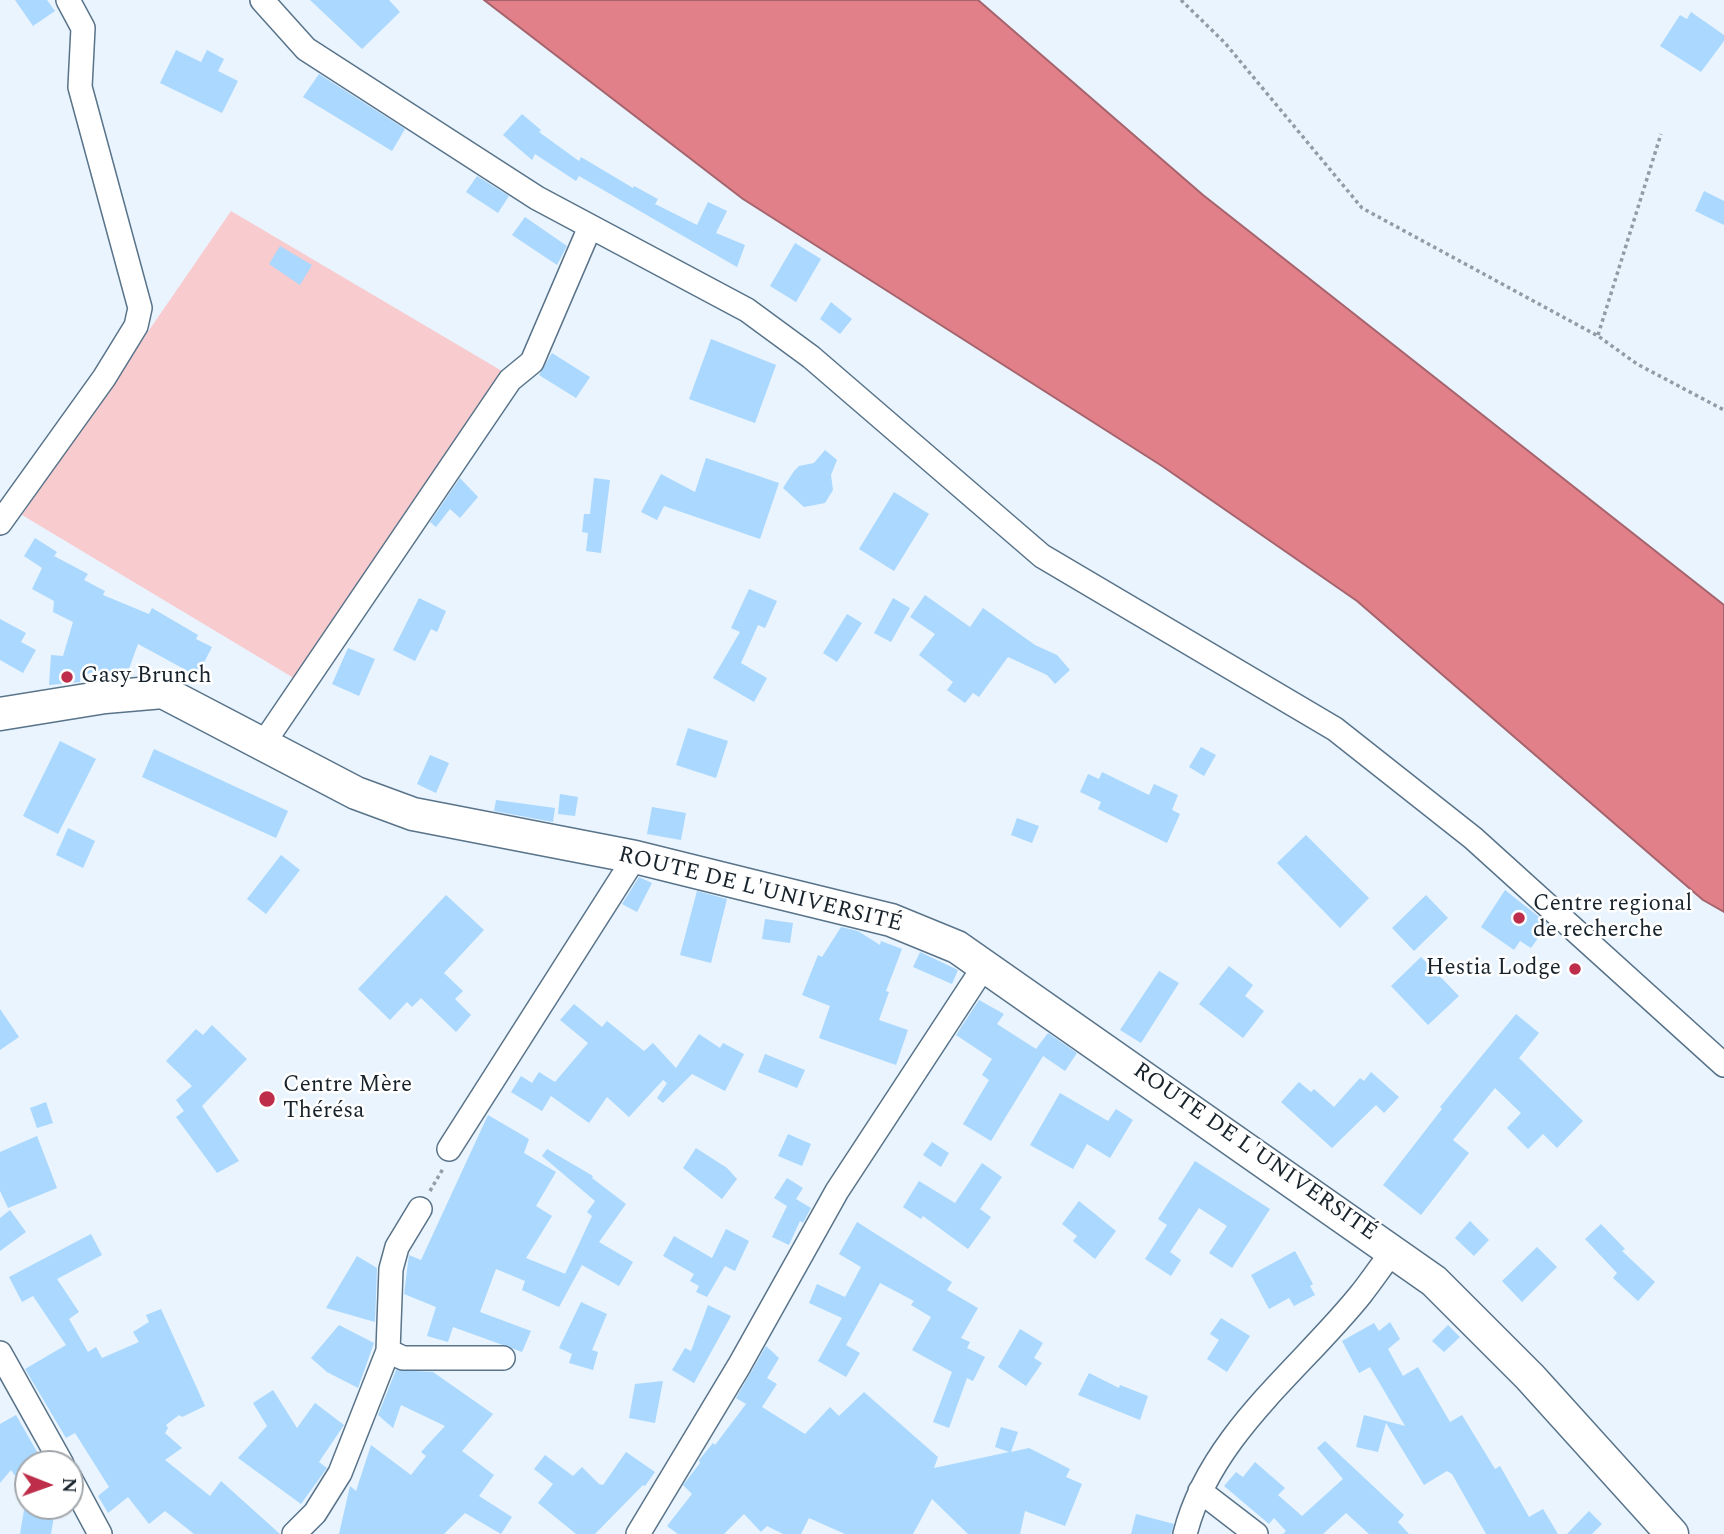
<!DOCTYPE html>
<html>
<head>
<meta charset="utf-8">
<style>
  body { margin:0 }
  #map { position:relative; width:1724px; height:1534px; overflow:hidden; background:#e9f4fe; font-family:Spectral,serif }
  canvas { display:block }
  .north { position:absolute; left:14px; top:1450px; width:70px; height:70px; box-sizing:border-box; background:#fff; border:2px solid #a3a7ab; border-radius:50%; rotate:91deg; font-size:19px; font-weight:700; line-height:28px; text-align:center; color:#18232c }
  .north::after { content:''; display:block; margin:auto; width:24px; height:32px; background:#be2e4b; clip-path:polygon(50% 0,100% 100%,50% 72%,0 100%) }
</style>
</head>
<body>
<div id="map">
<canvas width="1724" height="1534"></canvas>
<div class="north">N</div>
</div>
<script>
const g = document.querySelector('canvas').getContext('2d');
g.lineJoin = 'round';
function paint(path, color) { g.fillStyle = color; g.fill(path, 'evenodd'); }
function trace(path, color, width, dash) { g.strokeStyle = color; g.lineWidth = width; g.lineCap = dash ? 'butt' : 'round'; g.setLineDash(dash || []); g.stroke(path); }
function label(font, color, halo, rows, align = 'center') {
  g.font = font + ' Spectral,serif'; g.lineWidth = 5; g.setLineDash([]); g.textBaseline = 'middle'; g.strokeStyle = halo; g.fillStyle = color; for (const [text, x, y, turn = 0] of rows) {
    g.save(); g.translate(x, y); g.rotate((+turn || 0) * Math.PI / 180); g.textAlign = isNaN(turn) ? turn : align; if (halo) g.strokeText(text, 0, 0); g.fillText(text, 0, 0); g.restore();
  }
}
paint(new Path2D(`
  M231,211L502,371L297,680L22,515Z`), '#f8ccce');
const water = new Path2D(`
  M484,0H978L1203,195L1724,605V912L1703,900L1357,601L1162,466L743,199Z`);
paint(water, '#e18089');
trace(water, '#a5646d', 2);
paint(new Path2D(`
  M15,0H47L55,11L33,26Z
  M310,0H389L400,12L362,49Z
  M1691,12L1724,35V41L1701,72L1660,46L1680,15L1687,19Z
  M176,50L201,62L207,50L224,59L218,71L238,81L222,113L160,83Z
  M319,74L405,129L392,151L303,97Z
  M522,114L541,130L539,132L579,161L581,157L633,188L634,186L658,199L655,204L697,225L708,202L727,211L716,233L745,245L737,267L579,176L576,181L535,154L532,160L503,135Z
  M477,176L509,196L498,213L466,192Z
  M1704,191L1724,201V225L1695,211Z
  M525,217L567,246L557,265L512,235Z
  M795,243L821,259L796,302L770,286Z
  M280,246L312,265L300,285L269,264Z
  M831,302L852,319L840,334L820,319Z
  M711,339L776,365L755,423L689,399Z
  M552,353L590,377L576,398L539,375Z
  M825,450L837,460L831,475L833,490L825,503L804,507L783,488L794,471L799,466L814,463Z
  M706,458L779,483L760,539L664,506L657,520L641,512L661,474L695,492Z
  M460,478L478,497L460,518L450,509L436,527L430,522Z
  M594,478L610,480L601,553L586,551L588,533L582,532L584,514H590Z
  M894,492L929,514L894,571L859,549Z
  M35,538L57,552L54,556L88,574L84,580L105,591L103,595L149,614L152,608L198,635L196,639L212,647L197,676L138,644L126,677L81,673L80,682L49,685L51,655L63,656L73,622L53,612L54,601L32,589L42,568L24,556Z
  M749,589L777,601L765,628L758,625L741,663L767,678L754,702L713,678L740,632L731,628Z
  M925,595L970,627L983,608L1035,645L1057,655L1070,670L1055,684L1047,675L1008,657L979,697L973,693L965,703L947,690L953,682L919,655L935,634L910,617Z
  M419,598L446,611L437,632L431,629L415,661L393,650Z
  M893,598L910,608L891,642L874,633Z
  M847,614L862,623L837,662L823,653Z
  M0,619L26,633L21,642L36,650L23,673L0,660Z
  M348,648L375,659L359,696L332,684Z
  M688,728L728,741L716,778L676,765Z
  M60,741L96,759L58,834L23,816Z
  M1201,747L1216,755L1204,776L1189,767Z
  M154,749L288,811L276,838L142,777Z
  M430,755L449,763L436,793L417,784Z
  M1102,772L1149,795L1154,784L1178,795L1172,810L1180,814L1167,843L1098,809L1101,802L1080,792L1088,774L1099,779Z
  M560,794L578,797L575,816L558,814Z
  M496,800L555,808L553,822L494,811Z
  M652,807L686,813L681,840L647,834Z
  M1017,818L1039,826L1032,843L1011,835Z
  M68,828L95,841L83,868L56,855Z
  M1306,835L1369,898L1340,928L1277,863Z
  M281,855L300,870L266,914L247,899Z
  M639,877L652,883L637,912L622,904Z
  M1505,890L1548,924L1531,948L1520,941L1514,950L1481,927Z
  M697,891L727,899L711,963L680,955Z
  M446,895L484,930L444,973L463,991L455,999L471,1015L456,1032L421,998L412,1007L407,1002L390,1020L358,989Z
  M1426,895L1448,918L1414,951L1392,928Z
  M765,919L793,923L790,943L762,939Z
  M841,927L858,931L880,945L881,941L902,949L886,991L889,992L879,1020L908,1030L896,1065L819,1038L830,1006L802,995L818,955L822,957Z
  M920,952L958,970L952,984L913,967Z
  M1421,957L1459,996L1428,1025L1391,986Z
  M1229,966L1253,985L1245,996L1264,1011L1243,1038L1199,1004Z
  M1159,971L1179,983L1141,1043L1120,1030Z
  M979,1000L1004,1014L997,1024L1036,1049L1048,1033L1077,1053L1065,1071L1043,1056L991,1141L963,1124L989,1080L982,1075L992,1059L956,1035Z
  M574,1004L602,1027L607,1021L644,1051L653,1043L676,1068L699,1034L720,1048L723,1043L744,1054L725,1091L692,1074L663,1103L657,1098L667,1083L663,1080L629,1117L607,1097L589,1123L551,1096L542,1111L511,1092L521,1076L532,1083L539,1072L555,1082L588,1043L560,1020Z
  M0,1009L19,1037L0,1050Z
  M1516,1014L1539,1033L1519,1058L1583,1121L1557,1148L1543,1134L1528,1149L1507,1128L1521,1113L1495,1088L1453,1140L1469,1153L1421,1215L1383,1185L1442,1109L1440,1107Z
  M212,1025L247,1059L202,1106L239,1161L217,1173L176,1117L184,1111L176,1100L192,1086L166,1061L196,1029L203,1035Z
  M765,1054L805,1070L797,1088L758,1072Z
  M1371,1072L1399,1097L1384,1113L1376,1105L1332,1148L1281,1102L1299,1082L1311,1092L1314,1089L1334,1107L1360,1078L1364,1081Z
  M1060,1093L1108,1121L1116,1109L1133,1120L1110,1158L1087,1144L1073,1169L1030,1145Z
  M46,1102L53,1123L37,1128L30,1108Z
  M488,1115L529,1139L524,1153L556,1172L536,1206L552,1216L526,1258L568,1275L565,1274L592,1216L587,1212L595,1201L542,1156L547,1149L593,1176L592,1178L626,1204L599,1242L633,1262L619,1286L582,1265L559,1307L522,1290L525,1281L496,1269L480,1312L531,1331L522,1352L453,1327L448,1342L427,1336L436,1307L404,1294L409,1255L421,1260Z
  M788,1134L811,1144L802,1166L778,1156Z
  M37,1136L57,1188L8,1208L0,1191V1152Z
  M932,1142L949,1153L941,1167L923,1155Z
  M696,1148L727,1168L737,1179L722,1199L683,1168Z
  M1195,1161L1270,1209L1232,1268L1209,1253L1227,1226L1199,1208L1170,1252L1181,1260L1171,1276L1145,1259L1167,1225L1158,1219Z
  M982,1163L1002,1177L980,1209L991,1217L968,1249L923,1216L921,1219L903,1207L919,1181L955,1203Z
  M787,1178L803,1188L796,1199L811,1208L803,1223L800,1221L789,1245L772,1237L787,1206L774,1198Z
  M1079,1201L1116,1231L1095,1259L1073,1241L1077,1236L1062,1224Z
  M10,1210L26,1232L0,1251V1218Z
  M1470,1221L1489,1240L1474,1256L1455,1238Z
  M857,1222L952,1282L947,1290L978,1308L961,1338L970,1342L967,1348L985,1357L973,1381L967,1378L949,1428L933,1422L952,1372L912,1350L931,1317L911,1305L914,1301L880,1283L846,1345L860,1353L846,1377L818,1361L842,1318L809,1303L817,1284L845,1297L861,1267L839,1254Z
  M1601,1224L1625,1249L1622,1251L1655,1282L1638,1301L1613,1278L1617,1273L1585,1239Z
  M726,1229L749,1241L735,1271L725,1266L707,1297L696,1292L699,1286L690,1281L694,1274L663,1256L674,1236L712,1258Z
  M91,1234L102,1255L57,1279L79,1312L69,1319L88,1352L96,1347L102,1358L139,1342L133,1332L149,1322L146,1315L161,1309L205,1406L182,1417L179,1415L166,1425L168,1428L165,1433L182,1448L165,1460L210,1496L221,1481L280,1534H194L165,1511L149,1524L128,1497L108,1513L98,1496L109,1487L75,1433L66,1438L25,1369L66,1345L33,1296L22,1302L9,1277Z
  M1537,1247L1557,1267L1522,1302L1502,1281Z
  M1295,1251L1313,1284L1310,1286L1315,1295L1294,1306L1289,1298L1269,1309L1251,1275Z
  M357,1256L377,1268L375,1322L326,1308Z
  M581,1302L607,1314L592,1350L598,1352L593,1370L569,1363L572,1354L559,1348Z
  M708,1305L731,1316L694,1383L672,1370L685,1348L691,1351Z
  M1221,1318L1250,1336L1227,1372L1207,1359L1219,1340L1210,1334Z
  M1390,1322L1400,1339L1388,1349L1403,1376L1418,1367L1450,1422L1462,1415L1495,1469L1500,1466L1529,1517L1543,1509L1558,1534H1486L1452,1474L1447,1471L1424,1485L1386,1423L1378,1452L1356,1447L1364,1415L1405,1426L1370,1367L1359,1373L1342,1341L1374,1323L1379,1331Z
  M339,1325L374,1343L358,1388L327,1372L311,1358Z
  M1448,1325L1460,1337L1444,1352L1432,1341Z
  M1020,1329L1043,1343L1034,1358L1042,1363L1026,1386L998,1367Z
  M766,1346L779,1358L767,1378L777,1384L762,1407L805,1434L830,1407L839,1416L864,1392L938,1457L934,1468L1009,1452L995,1447L1001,1427L1018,1432L1011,1452L1029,1448L1070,1469L1066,1477L1082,1484L1065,1526L1025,1511L1020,1534H968L932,1499L913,1534H845L809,1518L801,1534H783L767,1526L761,1532L744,1514L724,1534H678L667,1526L692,1494L683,1485L700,1463L699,1460L713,1443L715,1445L746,1404L736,1398Z
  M396,1370L433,1372L493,1414L462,1451L494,1475L479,1496L512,1517L501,1534L465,1513L444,1534H339L350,1486L356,1491L371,1445L411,1475L426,1456L421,1452L445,1426L401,1405L393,1428L378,1415Z
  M1089,1373L1119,1388L1120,1385L1148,1396L1140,1420L1078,1395Z
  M663,1381L655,1423L629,1418L635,1384Z
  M273,1390L297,1428L315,1403L344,1425L319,1462L327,1468L301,1504L238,1458L267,1426L253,1403Z
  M16,1415L44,1464H28V1494L11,1470L0,1483V1424Z
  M1325,1441L1404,1515L1398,1522L1409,1534H1369L1346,1513L1323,1534H1283L1286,1531L1274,1518L1269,1524L1224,1486L1236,1472L1243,1477L1255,1462L1285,1488L1278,1495L1302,1516L1343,1479L1317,1448Z
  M626,1452L655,1472L645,1486L643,1485L595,1534H576L538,1503L553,1484L534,1469L545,1455L573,1476L582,1467L599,1484L603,1485Z
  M24,1510L54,1516L51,1534H20Z
  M1589,1511L1602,1524L1592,1534H1567Z
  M1136,1514L1174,1524L1171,1534H1131Z`), '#aad8fe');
const street = new Path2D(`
  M262,0L306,49L537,198L747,310L811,357L1042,556L1335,729L1473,838L1724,1065
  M0,523L104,378L136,326L140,308L80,87L83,28L68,0
  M263,744L510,380L532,362L590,227
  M449,1149L635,857
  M388,1351L403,1358H503
  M0,1353L62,1464
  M70,1478L100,1534
  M1200,1491L1256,1534
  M294,1534L315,1513L340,1473L388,1351L391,1269L397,1247L420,1209
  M638,1534L739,1366L837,1191L985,965
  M1185,1534C1210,1435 1300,1370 1361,1294C1372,1280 1382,1265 1393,1251`);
const secondary = new Path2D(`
  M0,714L105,697L163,692L356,793L413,814L635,857L748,885L891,920L957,947L1434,1281L1530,1377L1672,1534`);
trace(street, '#597389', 26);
trace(secondary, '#597389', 35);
trace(new Path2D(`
  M1181,0L1225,43L1362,208L1598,336L1637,364L1724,410
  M1598,335L1661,134
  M430,1191L444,1167`), '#919ca6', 3.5, [3.5, 3.5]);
trace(street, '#fff', 23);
trace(secondary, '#fff', 32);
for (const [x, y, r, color] of [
  [67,677,7,"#be2e4b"],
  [1519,918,7,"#be2e4b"],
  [1575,969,7,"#be2e4b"],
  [267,1099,9,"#be2e4b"]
]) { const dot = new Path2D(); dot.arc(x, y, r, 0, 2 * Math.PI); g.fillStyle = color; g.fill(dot); trace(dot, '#fff', 2.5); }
label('23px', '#18232c', '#fff', [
  ["Gasy Brunch",81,677],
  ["Centre regional",1533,905],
  ["de recherche",1533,931],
  ["Hestia Lodge",1561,969,"right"],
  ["Centre Mère",283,1086],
  ["Thérésa",283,1112]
], 'left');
label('23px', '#18232c', '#fff', [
  ["ROUTE DE L'UNIVERSITÉ",760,891,14],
  ["ROUTE DE L'UNIVERSITÉ",1254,1153,35]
]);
</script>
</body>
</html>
